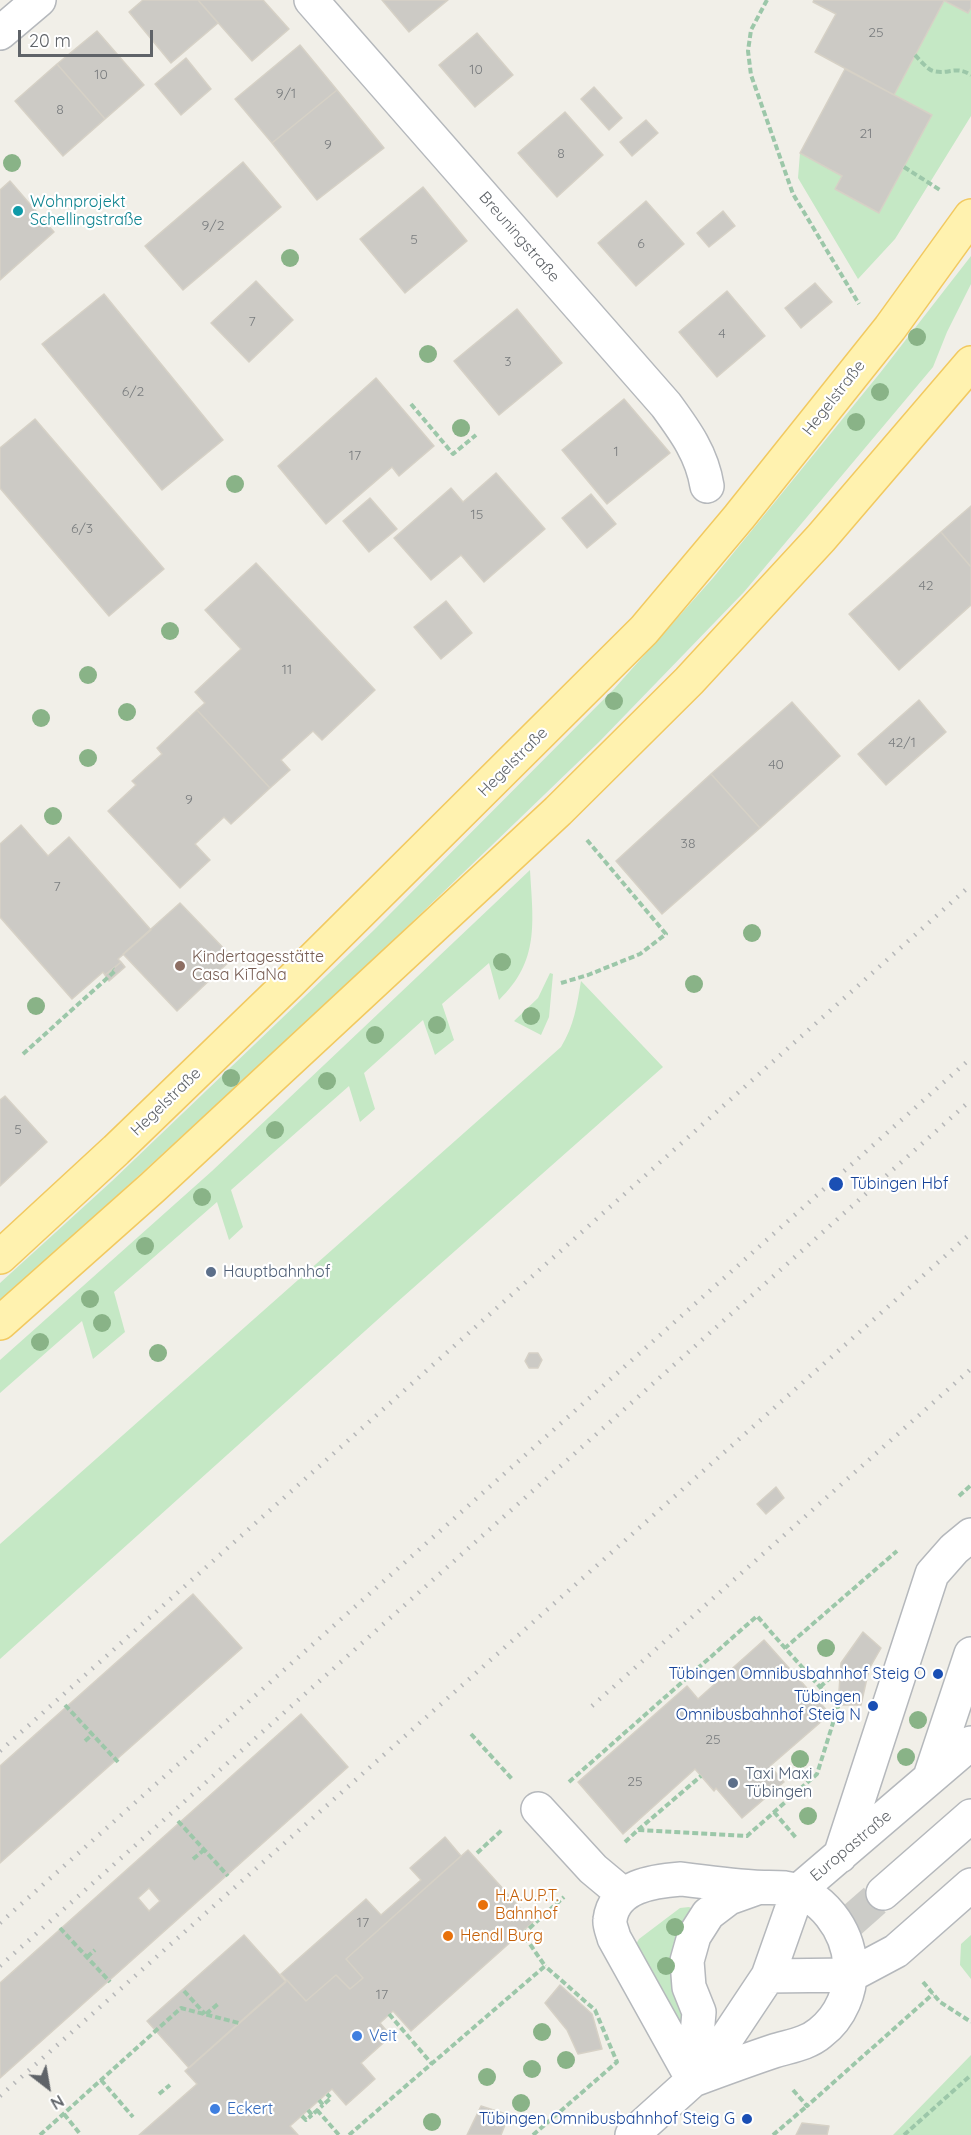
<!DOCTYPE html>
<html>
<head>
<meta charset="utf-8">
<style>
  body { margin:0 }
  #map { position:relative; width:971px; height:2135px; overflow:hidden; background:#f1efe8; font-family:Quicksand,sans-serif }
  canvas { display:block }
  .north { position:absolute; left:18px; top:2057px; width:60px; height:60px; -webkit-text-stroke:4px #fff; paint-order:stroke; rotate:149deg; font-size:16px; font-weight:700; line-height:24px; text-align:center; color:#5f6368 }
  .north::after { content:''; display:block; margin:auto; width:21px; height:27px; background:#5f6368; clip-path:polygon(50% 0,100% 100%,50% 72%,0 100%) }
  .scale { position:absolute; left:18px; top:30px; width:135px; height:27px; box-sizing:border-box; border:3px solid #5f6368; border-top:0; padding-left:8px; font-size:18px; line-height:21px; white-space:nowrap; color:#5f6368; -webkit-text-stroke:4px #fff; paint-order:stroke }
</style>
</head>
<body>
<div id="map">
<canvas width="971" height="2135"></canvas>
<div class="north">N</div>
<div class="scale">20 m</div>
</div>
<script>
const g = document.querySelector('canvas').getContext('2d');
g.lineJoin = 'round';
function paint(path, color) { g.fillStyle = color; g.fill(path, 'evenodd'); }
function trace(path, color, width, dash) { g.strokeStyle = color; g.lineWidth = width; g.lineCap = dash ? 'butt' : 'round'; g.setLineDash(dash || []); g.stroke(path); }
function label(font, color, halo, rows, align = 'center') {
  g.font = font + ' Quicksand,sans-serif'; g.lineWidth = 4.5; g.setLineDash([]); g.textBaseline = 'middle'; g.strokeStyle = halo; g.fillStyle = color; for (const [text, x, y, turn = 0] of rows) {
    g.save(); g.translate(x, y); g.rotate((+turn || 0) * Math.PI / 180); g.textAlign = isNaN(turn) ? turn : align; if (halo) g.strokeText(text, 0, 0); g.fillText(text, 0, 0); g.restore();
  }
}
paint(new Path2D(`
  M944,1L968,13L971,8V116L895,239L858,279L798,178L800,153L842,176L835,189L879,212L932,115L894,95Z
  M971,256V284L947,332L933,367L744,592L599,742L353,979L0,1303V1283L112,1181L374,930L614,689L713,578L880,373Z
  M530,870C533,922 540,961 499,1000L489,963L442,1004L454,1040L435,1055L423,1020L364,1073L375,1109L360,1122L349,1086L231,1190L243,1227L229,1240L217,1202L114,1292L125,1332L93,1359L82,1321L0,1393V1360L212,1171Z
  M550,973L553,974L549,1017L541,1035L514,1021L538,998Z
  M581,981L663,1067L395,1304L0,1659V1544L561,1047C574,1026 577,1005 581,981Z
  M689,1907L693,1909L686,2020L683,2028L637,1949L636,1944L639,1939L680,1908Z
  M971,1935V1979L960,1965L961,1944Z
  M971,2055V2135H893Z`), '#c5e8c5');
const building = new Path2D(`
  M143,0H198L218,23L171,63L129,12Z
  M198,0H263L289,29L252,61Z
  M382,0H448L409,32Z
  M814,0H943L944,1L894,95L815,52L836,14L813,2Z
  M943,0H971V8L968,13Z
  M97,31L144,85L105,119L57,64Z
  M477,33L513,75L475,107L439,65Z
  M300,45L337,90L272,143L235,99Z
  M186,58L211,89L181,115L155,84Z
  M57,64L105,119L63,156L15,101Z
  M845,69L932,115L879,213L835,189L842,176L800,153Z
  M594,87L622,118L609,130L581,99Z
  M337,90L384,148L317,200L272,143Z
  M565,112L603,155L557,197L518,153Z
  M646,120L658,133L632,156L620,142Z
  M243,162L281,207L183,290L145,246Z
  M10,181L54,232L0,280V190Z
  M423,187L467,241L405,293L360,239Z
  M646,201L684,244L636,286L598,243Z
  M723,211L735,226L709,247L697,233Z
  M256,281L293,320L249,362L211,323Z
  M815,283L832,302L801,328L785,308Z
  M727,291L765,336L717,377L679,332Z
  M104,294L223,440L162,490L42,344Z
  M517,309L562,363L499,415L454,361Z
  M376,378L434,446L399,476L392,467L326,524L278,466Z
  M624,399L670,453L607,504L562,450Z
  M35,419L164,569L109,616L0,488V448Z
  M496,473L545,529L484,582L461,555L431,580L394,538L451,488L463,502Z
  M591,494L616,524L587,548L562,518Z
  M370,498L397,529L369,552L343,521Z
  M971,506V567L941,532Z
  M941,532L971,567V605L899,670L849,614Z
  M256,563L375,690L322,740L313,731L281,760L290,770L270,788L197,710L205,703L195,692L241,649L205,610Z
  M446,601L472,633L441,659L414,627Z
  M919,700L946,732L886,785L858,754Z
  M792,702L840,756L760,828L711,774Z
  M197,710L270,788L231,824L224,817L195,844L210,860L180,888L108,811L136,785L132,781L162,754L157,748Z
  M711,774L760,828L662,914L616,861Z
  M21,825L48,856L69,837L151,930L118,959L121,962L113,969L105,975L103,972L72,999L0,917V844Z
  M180,903L233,958L177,1011L123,954Z
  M121,962L125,967L109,981L105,975Z
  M5,1096L47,1142L0,1186V1100Z
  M529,1353H538L542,1360L538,1368H529L525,1361Z
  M776,1487L784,1498L766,1514L757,1504Z
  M193,1594L242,1648L0,1863V1766Z
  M863,1632L881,1648L869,1669L861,1705H838L841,1663Z
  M764,1640L830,1714L770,1766L784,1782L742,1818L716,1788L714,1791L695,1769L623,1834L578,1782L687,1686L698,1699Z
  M301,1714L348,1767L0,2078V1983Z
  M445,1837L461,1856L346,1959L363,1978L350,1989L336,1975L306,2001L281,1974L366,1899L381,1915L421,1880L410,1868Z
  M468,1850L533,1922L411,2031L393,2011L380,2023L391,2036L361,2063L375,2079L346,2105L332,2089L290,2126L298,2135H139L197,2084L185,2071L287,1980L306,2001L336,1975L350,1989L363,1978L346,1959Z
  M149,1888L160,1901L149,1911L138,1898Z
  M244,1935L286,1982L189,2068L147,2021Z
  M560,1985L592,2014L602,2049L578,2054L567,2030L545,2003Z
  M481,2106L509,2115L501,2135H467Z
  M802,2123L829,2126L827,2135H796Z`);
paint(building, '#cccac5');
trace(building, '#d6d1c6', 1.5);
trace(new Path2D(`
  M850,1922L883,1893`), '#ccccc8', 33, [33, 16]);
const minor = new Path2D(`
  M311,0L666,405C685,431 702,454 707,486
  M0,33L39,0
  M930,1777L971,1654
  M538,1809L593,1869L623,1894
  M840,1856L932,1574L954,1549L971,1535
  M681,1879C705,1882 729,1885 753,1887C764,1888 774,1887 785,1888C822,1893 848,1930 850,1965C852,1990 841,2017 820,2033C807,2044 790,2046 774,2051C747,2060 720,2070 693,2080L614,1938C613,1933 609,1925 610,1920C614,1886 654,1881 681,1879Z
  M883,1893L971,1816
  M768,1976L851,1975L896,1951L971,1885
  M693,2080L699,2012L689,1987L687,1961L694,1936L708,1914L729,1898L757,1888
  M632,2135L693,2080L726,2039L768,1976L798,1891L971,1743`);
const major = new Path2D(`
  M0,1257L116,1150L289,983L644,630L739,517L890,328L971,216
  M0,1323L153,1187L558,811L689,681L821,538L971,363`);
trace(minor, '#b5b8bc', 36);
trace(major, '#f2c960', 36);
trace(new Path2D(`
  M767,0L751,30L748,51L751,75L793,194L859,304
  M915,55C920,60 927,69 933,71C949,75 955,65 971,75
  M904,167L940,190
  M411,404L453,454L476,435
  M561,983L588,975L640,954L666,934L587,840
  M23,1054L115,971L113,969
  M959,1496L971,1485
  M820,1687L839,1670L857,1676
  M65,1705L118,1762
  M471,1734L513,1780
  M85,1741L93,1734
  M569,1782L757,1616L785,1648
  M774,1812L797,1839
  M178,1821L228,1876
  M638,1830L701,1776
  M625,1842L638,1830L747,1836L817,1774L838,1707L785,1648L897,1551
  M477,1853L503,1829
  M193,1859L204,1850
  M60,1928L110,1982
  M87,1957L95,1950
  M923,1982L940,2002L971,2022
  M184,1991L205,2014
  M206,2014L218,2004
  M389,2014L432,2064
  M101,2080L133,2117
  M793,2090L807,2106L933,1994
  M159,2094L170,2085
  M319,2100L323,2105L331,2098L327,2094
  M308,2110L312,2115L323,2105
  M317,2110L339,2135
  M64,2114L81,2135
  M302,2116L306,2120L312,2115
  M40,2135L181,2008L239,2023
  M349,2135L545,1966L523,1934L564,1897
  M533,2135L617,2062L595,2010L545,1966
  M773,2135L807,2106
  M904,2135L971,2075`), '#9cc7a9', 4, [6, 3]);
trace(minor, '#fff', 33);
trace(major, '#fff2af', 33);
trace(new Path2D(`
  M592,1706L971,1369
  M0,1751L971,885
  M0,1923L971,1058
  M0,1966L971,1100
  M0,2096L971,1233`), '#b6b7b8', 4.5, [1.5, 8]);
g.fillStyle = '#89b387';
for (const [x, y] of [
  [12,163],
  [290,258],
  [917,337],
  [428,354],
  [880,392],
  [856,422],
  [461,428],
  [235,484],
  [170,631],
  [88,675],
  [614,701],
  [127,712],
  [41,718],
  [88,758],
  [53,816],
  [752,933],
  [502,962],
  [694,984],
  [36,1006],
  [531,1016],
  [437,1025],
  [375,1035],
  [231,1078],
  [327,1081],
  [275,1130],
  [202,1197],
  [145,1246],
  [90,1299],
  [102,1323],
  [40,1342],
  [158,1353],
  [826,1648],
  [918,1720],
  [906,1757],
  [800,1759],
  [808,1816],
  [675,1927],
  [666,1966],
  [542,2032],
  [566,2060],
  [532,2069],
  [487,2077],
  [521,2103],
  [432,2122]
]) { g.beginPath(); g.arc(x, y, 9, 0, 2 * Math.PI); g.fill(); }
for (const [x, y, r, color] of [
  [18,211,6,"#0f9aa8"],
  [180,966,6,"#8d6e63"],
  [836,1184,8,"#1a4fb4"],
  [211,1272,6,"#5c6f8a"],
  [938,1674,6,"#1a4fb4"],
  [873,1706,6,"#1a4fb4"],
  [733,1783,6,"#5c6f8a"],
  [483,1905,6,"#e8710a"],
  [448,1936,6,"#e8710a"],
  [357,2036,6,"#3f7fe0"],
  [215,2109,6,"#3f7fe0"],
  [747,2119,6,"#1a4fb4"]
]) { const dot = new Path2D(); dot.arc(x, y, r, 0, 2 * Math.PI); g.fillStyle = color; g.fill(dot); trace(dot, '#fff', 2); }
label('14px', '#7a7d7f', null, [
  ["25",876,33],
  ["10",476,70],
  ["10",101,75],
  ["9/1",286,94],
  ["8",60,110],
  ["21",866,134],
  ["9",328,145],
  ["8",561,154],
  ["9/2",213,226],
  ["5",414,240],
  ["6",641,244],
  ["7",252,322],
  ["4",722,334],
  ["3",508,362],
  ["6/2",133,392],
  ["1",616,452],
  ["17",355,456],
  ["15",477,515],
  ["6/3",82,529],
  ["42",926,586],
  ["11",287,670],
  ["42/1",902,743],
  ["40",776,765],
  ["9",189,800],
  ["38",688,844],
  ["7",57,887],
  ["5",18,1130],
  ["25",713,1740],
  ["25",635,1782],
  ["17",363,1923],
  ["17",382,1995]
]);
label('16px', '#0d838f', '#fff', [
  ["Wohnprojekt",30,202],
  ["Schellingstraße",30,220]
], 'left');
label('16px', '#5f6368', '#fff', [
  ["Breuningstraße",519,237,49],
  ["Hegelstraße",834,398,-52],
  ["Hegelstraße",513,762,-45],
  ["Hegelstraße",166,1102,-44],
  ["Europastraße",851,1846,-40]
]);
label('16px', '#785e54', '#fff', [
  ["Kindertagesstätte",192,957],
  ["Casa KiTaNa",192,975]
], 'left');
label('16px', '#164399', '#fff', [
  ["Tübingen Hbf",850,1184,"left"],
  ["Tübingen Omnibusbahnhof Steig O",926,1674],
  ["Tübingen",861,1697],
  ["Omnibusbahnhof Steig N",861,1715],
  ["Tübingen Omnibusbahnhof Steig G",735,2119]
], 'right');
label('16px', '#4e5e75', '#fff', [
  ["Hauptbahnhof",223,1272],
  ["Taxi Maxi",745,1774],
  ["Tübingen",745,1792]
], 'left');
label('16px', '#c56008', '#fff', [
  ["H.A.U.P.T.",495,1896],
  ["Bahnhof",495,1914],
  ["Hendl Burg",460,1936]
], 'left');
label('16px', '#366cbe', '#fff', [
  ["Veit",369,2036],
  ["Eckert",227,2109]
], 'left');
</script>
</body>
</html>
